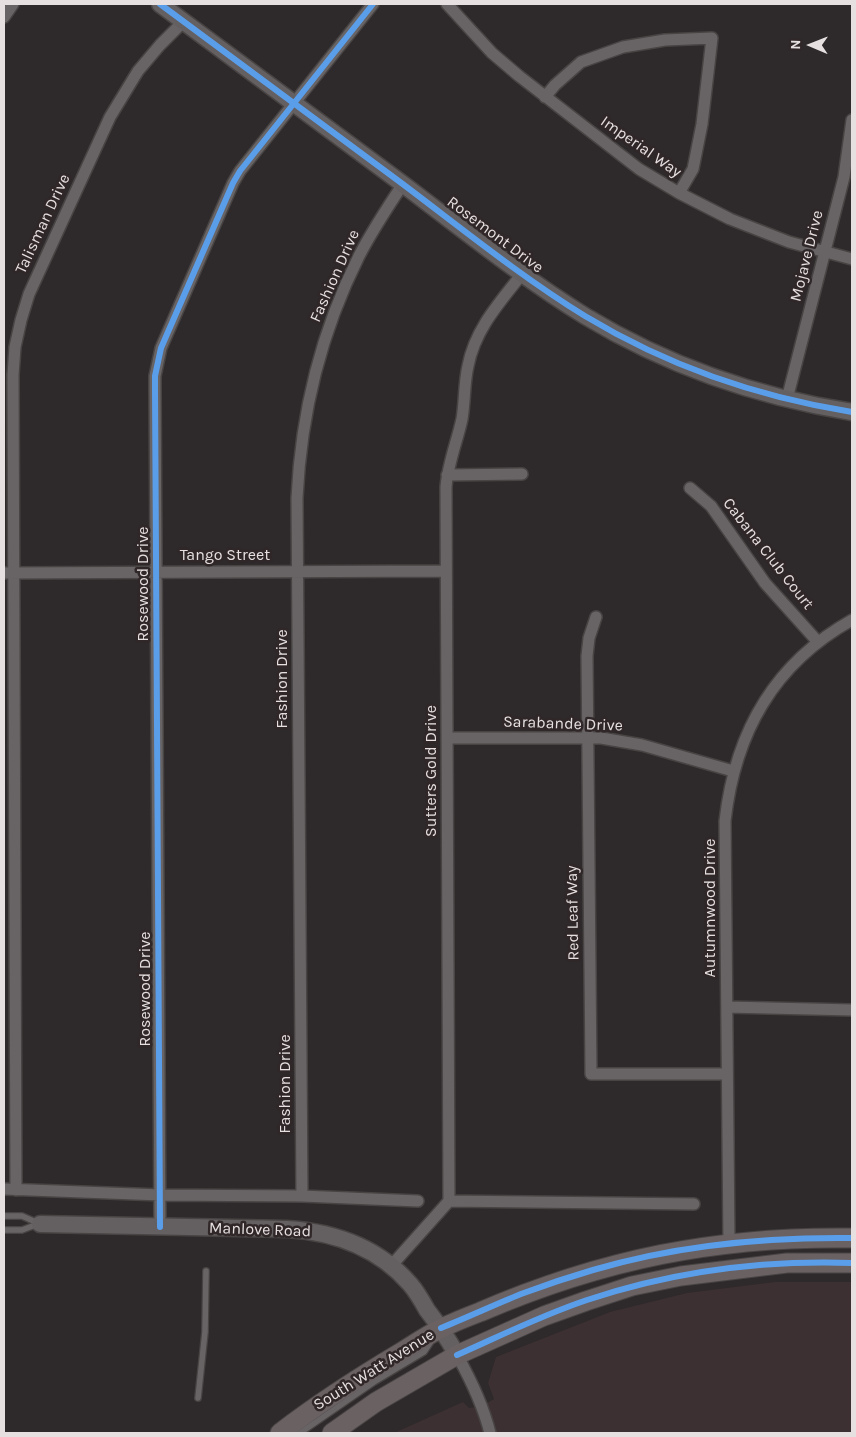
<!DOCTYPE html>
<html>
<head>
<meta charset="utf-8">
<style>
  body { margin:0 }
  #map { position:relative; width:856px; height:1437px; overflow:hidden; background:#2e292a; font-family:Karla,sans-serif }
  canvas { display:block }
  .frame { position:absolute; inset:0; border:5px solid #e6e0e1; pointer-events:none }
  .north { position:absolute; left:786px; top:20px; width:50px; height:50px; -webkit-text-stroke:4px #302729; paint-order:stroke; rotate:271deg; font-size:14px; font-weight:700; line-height:20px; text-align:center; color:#e6e0e1 }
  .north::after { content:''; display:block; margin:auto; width:18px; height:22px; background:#e6e0e1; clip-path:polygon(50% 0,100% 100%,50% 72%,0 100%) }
</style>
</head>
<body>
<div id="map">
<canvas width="856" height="1437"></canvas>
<div class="frame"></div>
<div class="north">N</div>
</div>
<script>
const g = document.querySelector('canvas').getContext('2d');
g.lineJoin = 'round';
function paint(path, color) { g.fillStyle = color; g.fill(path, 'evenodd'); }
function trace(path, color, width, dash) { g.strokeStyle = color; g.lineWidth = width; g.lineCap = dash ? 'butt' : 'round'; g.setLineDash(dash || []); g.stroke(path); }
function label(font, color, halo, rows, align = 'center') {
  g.font = font + ' Karla,sans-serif'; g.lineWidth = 5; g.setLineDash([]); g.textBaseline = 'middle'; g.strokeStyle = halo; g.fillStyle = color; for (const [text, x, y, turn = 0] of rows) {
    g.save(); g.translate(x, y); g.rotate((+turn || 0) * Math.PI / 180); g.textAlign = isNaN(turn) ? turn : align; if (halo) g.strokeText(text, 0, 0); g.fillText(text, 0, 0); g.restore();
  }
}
paint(new Path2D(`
  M775,1282H852V1433H394L463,1402L469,1408L482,1406L494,1399L488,1383L496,1357L610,1312L687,1293Z`), '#3c3032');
const lane = new Path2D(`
  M4,1216H22L38,1223
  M4,1230H22L38,1224
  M198,1398L205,1332L206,1271
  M300,1433L374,1382L424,1352L432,1340`);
const street = new Path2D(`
  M447,4L492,53L519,76L639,169L679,193L730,219L789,242L852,259
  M4,17L13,4
  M545,97L555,85L581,62L623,47L665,40L712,38L702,124L693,169L679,193
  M787,399L844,177L852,120
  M447,475L522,474
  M690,488L711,506L765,583L818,642
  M4,573L446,571
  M596,617L589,638L587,656L591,1074H727
  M447,738H601L642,745L733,771
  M727,1007L852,1010
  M4,1189L161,1195L302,1196L418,1201
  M16,1190L13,375L15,347L21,320L29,294L110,117L138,71L160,45L184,21
  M302,1196L297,498C301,413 321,332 359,256C372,231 387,208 403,184
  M449,1201L694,1204
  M160,1227L155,390V376L161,348L233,183L240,171L373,4
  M729,1243L725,821C735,733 773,664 852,620
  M391,1266L449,1201L446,487C448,463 457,442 462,419C465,401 464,383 468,366C475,329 500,302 522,274
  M457,1355C471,1380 483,1405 490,1433`);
const secondary = new Path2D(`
  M160,4C240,63 320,122 400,182C460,227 520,276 585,316C666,365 758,397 852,412
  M40,1224L287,1229C335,1232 378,1247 410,1284C417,1292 422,1301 427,1310C438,1324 448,1339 457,1355`);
const primary = new Path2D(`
  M280,1433C318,1404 358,1378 400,1353C413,1345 427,1335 442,1328C454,1322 467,1317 480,1312C603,1259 718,1236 852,1238
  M332,1433L376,1402L457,1355L544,1316L586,1301L632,1286L681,1276L787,1263H852`);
trace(lane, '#484444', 8);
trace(street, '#484444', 14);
trace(secondary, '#484444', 19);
trace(primary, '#484444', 21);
trace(lane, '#686465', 5.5);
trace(street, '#686465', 11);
trace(secondary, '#645f60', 16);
trace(primary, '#6a6163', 19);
trace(new Path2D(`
  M160,4C240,63 320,122 400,182C460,227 520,276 585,316C666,365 758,397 852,412
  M160,1227L155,390V376L161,348L233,183L240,171L373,4
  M441,1328C468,1317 494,1305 521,1294C545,1285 569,1277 593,1270C677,1245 765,1237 852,1238
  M457,1355C500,1336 542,1315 587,1300C671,1272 763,1260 852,1263`), '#5a9eea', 6);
label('16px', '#e6e0e1', '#302729', [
  ["Imperial Way",641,147,35],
  ["Talisman Drive",43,224,-65],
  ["Rosemont Drive",495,235,37],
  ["Mojave Drive",807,256,-76],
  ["Fashion Drive",335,276,-66],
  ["Cabana Club Court",768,554,52],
  ["Tango Street",225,555],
  ["Rosewood Drive",143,584,-90],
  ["Fashion Drive",282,679,-90],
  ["Sarabande Drive",563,724,2],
  ["Sutters Gold Drive",431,771,-90],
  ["Autumnwood Drive",710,908,-90],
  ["Red Leaf Way",573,913,-91],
  ["Rosewood Drive",145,989,-90],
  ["Fashion Drive",285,1084,-90],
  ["Manlove Road",260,1230,2],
  ["South Watt Avenue",374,1370,-32]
]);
</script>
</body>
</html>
